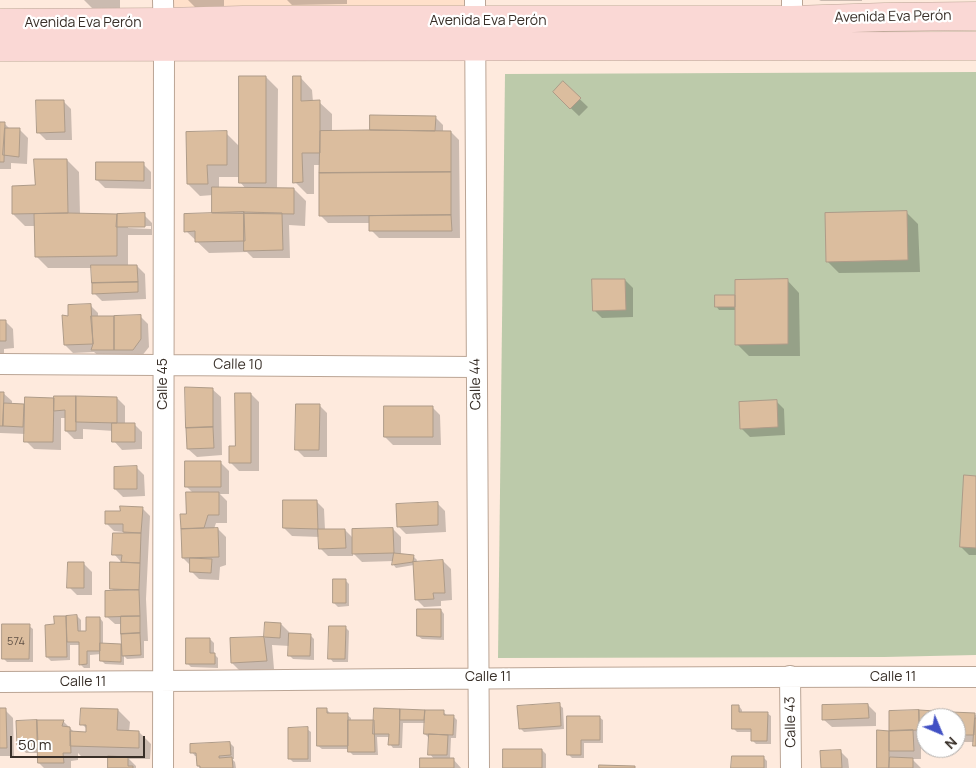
<!DOCTYPE html>
<html>
<head>
<meta charset="utf-8">
<style>
  body { margin:0 }
  #map { position:relative; width:976px; height:768px; overflow:hidden; background:#feeadd; font-family:Manrope,sans-serif }
  canvas { display:block }
  .north { position:absolute; left:916px; top:708px; width:50px; height:50px; box-sizing:border-box; background:#fff; border:1px solid #afaca9; border-radius:50%; rotate:135deg; font-size:14px; font-weight:700; line-height:20px; text-align:center; color:#382f28 }
  .north::after { content:''; display:block; margin:auto; width:18px; height:22px; background:#4150c4; clip-path:polygon(50% 0,100% 100%,50% 72%,0 100%) }
  .scale { position:absolute; left:10px; top:736px; width:135px; height:22px; box-sizing:border-box; border:2px solid #382f28; border-top:0; padding-left:6px; font-size:15px; line-height:18px; white-space:nowrap; color:#382f28; -webkit-text-stroke:4px #fff; paint-order:stroke }
</style>
</head>
<body>
<div id="map">
<canvas width="976" height="768"></canvas>
<div class="north">N</div>
<div class="scale">50 m</div>
</div>
<script>
const g = document.querySelector('canvas').getContext('2d');
g.lineJoin = 'round';
function paint(path, color) { g.fillStyle = color; g.fill(path, 'evenodd'); }
function trace(path, color, width, dash) { g.strokeStyle = color; g.lineWidth = width; g.lineCap = dash ? 'butt' : 'round'; g.setLineDash(dash || []); g.stroke(path); }
function label(font, color, halo, rows, align = 'center') {
  g.font = font + ' Manrope,sans-serif'; g.lineWidth = 4.5; g.setLineDash([]); g.textBaseline = 'middle'; g.strokeStyle = halo; g.fillStyle = color; for (const [text, x, y, turn = 0] of rows) {
    g.save(); g.translate(x, y); g.rotate((+turn || 0) * Math.PI / 180); g.textAlign = isNaN(turn) ? turn : align; if (halo) g.strokeText(text, 0, 0); g.fillText(text, 0, 0); g.restore();
  }
}
paint(new Path2D(`
  M163,0H475V21L164,22Z`), '#ffe0ca');
paint(new Path2D(`
  M976,72V655L884,657L498,658L505,74Z`), '#bccaaa');
paint(new Path2D(`
  M84,0H120V9L92,8Z
  M188,0H224V6L195,7Z
  M287,0H347V4L292,5Z
  M819,0H862V1H821Z
  M266,77L278,89L277,189H294L306,201L305,226L289,225L290,258H253L247,252L209,253L186,231L213,214V195L200,196L188,184L226,133L240,147ZM219,177H240V182L246,189L219,188Z
  M300,77L312,90L313,102H319L332,114V132L371,131L435,117L443,125V132H451L459,140L460,238H379L371,230V223H328L320,215L321,165H314V194H307L295,182Z
  M563,83L588,107L579,116L554,92Z
  M63,101L71,109L72,140H46L38,132Z
  M0,123H4L10,129L20,130L28,138L27,164L11,163V169H0Z
  M67,160L79,172L80,215H144L152,223V235H128V266H137L145,274L146,299L102,301L94,293L92,268H48L36,256V226H25L13,214L36,187ZM128,226H151V229L128,228Z
  M143,164L151,172V189L105,188L97,180Z
  M906,212L918,224L920,272L839,273L827,261Z
  M625,280L633,288V317L602,318L594,310Z
  M787,280L799,293L800,356H749L737,344L736,310H719L716,306L734,296Z
  M90,305L98,313V317L140,316L148,324L149,347L141,357L101,358L94,352L73,353L65,345L69,318Z
  M5,321L13,329L14,348L4,349V355H0V322Z
  M212,389L221,397L222,455L197,457L188,449Z
  M0,393H3L12,401V404L26,405V399L117,398L125,406V424H134L142,432V449L122,450L114,441V431L83,429V439H74L66,431V418H61V450L34,449L26,441V434L0,433Z
  M251,394L259,402V471H239L231,463L237,447Z
  M776,401L784,409L785,435L750,437L742,429Z
  M319,405L327,413V457H304L296,449Z
  M432,407L440,415L441,445H393L385,437Z
  M221,463L229,471V494H220L227,501V523H216L214,529H218L226,537V565L220,567L219,580L199,579L191,571V566L183,558L182,516H188L193,493L186,486Z
  M136,467L144,475L145,496L123,497L115,489Z
  M976,477V555H969L961,547Z
  M316,501L324,509L325,530H345L353,538L393,529L401,537V555L413,556L417,560L416,563L443,561L451,569L452,600L441,601V606L424,607L416,599L414,565L396,568L393,564L394,561L362,562L353,553V556H328L320,548V537L292,536L284,528Z
  M437,503L445,511L446,532L406,534L398,526Z
  M142,508L150,516L146,599L148,641H144V658L127,659L124,656V665L105,664L101,660V654L90,655V668H84L80,664V645H70V660L51,661L47,657L56,626V617L77,616L81,620V632H87L100,618L103,622V644L123,645L122,624H115L106,616L115,592L111,588L123,564L114,554L124,532L114,531L106,523L121,513Z
  M84,564L92,572V595H77L69,587Z
  M345,580L349,584V606L338,607L334,603Z
  M441,610L444,614V640L422,639L418,636Z
  M266,623L281,624L289,632V634L310,635L314,639V660L293,659L289,655L290,646L272,645L274,669L240,671L232,663L231,639L265,638Z
  M29,626L33,629V662H7L3,658Z
  M345,627L349,631L348,662H333L330,658Z
  M210,639L214,643V654L218,658V668L191,667L188,664Z
  M559,705L563,708L564,729L524,732L520,728Z
  M868,705L876,713V726L832,727L823,719Z
  M739,706L742,710V713H767L771,716V744H756L752,740V732H737L733,728Z
  M0,709L5,710L13,718L14,756H0Z
  M326,709L330,713L347,715L351,718V721H375V710L443,712L448,716H453L457,720L456,738H451L450,759H453L461,768H421L434,759L430,754L429,738L425,734L426,723H403L402,748H393L390,744V737H377L378,755H353L350,752V749H322L318,746Z
  M118,710L130,722L129,732H139L151,744L150,759H129L136,766V768H109L110,758H83L78,753V760L71,761V768H44L39,763V753H26L18,745L63,721L75,733H87V729L82,724Z
  M919,712L974,714L976,715V746L975,742H956V718H926V738H921V759H912L921,768H878L890,732Z
  M599,717L603,720V743H584V758H572L568,754Z
  M307,729L311,732V762H293L289,758Z
  M230,743L234,747V759H232L235,762L236,768H200L198,766V756H195L192,752Z
  M542,750L546,754V768H505Z
  M840,751L848,759L849,768H822Z
  M764,758L767,761V768H733Z`), '#0003');
const building = new Path2D(`
  M239,76H266V183H239Z
  M293,76H301V101L320,100V153H302L303,182L293,183Z
  M563,81L581,98L570,109L553,92Z
  M36,100H64L65,132L37,133Z
  M370,115L436,116L435,131L370,130Z
  M0,122H5L4,162H0Z
  M5,128H20L19,157L3,155Z
  M370,130L451,131V172L319,173L320,131Z
  M227,131V165H207L208,184H187L186,132Z
  M34,159H67L68,213L12,214V186L35,185Z
  M96,162H144V181L96,180Z
  M451,172V215L319,216V173Z
  M212,187L294,188V214L212,213Z
  M907,211L908,260L826,262L825,213Z
  M244,212L282,213L283,250L244,251Z
  M244,212L245,241L195,242V231L184,232V214Z
  M68,213L117,214V256L35,257L34,214Z
  M145,213V227H116L117,214Z
  M451,215L452,231H369V216Z
  M91,265H137L138,282L92,283Z
  M592,279H625L626,310L593,311Z
  M788,279V344L735,345V280Z
  M138,282V292L92,294V283Z
  M715,295H735V307H715Z
  M91,304L93,344L64,345L62,315L68,316V305Z
  M141,315V339L133,350H114V316Z
  M91,316H114V350H91L93,344Z
  M0,320H6V341H0Z
  M185,387L213,388V427L186,428Z
  M0,392H4L3,426H0Z
  M235,393H251V463H229V446H235Z
  M54,396H76V431H65V410L54,411Z
  M76,396L117,397V423L76,422Z
  M25,397L54,398L53,442H24Z
  M777,400L778,427L740,429L739,402Z
  M4,403L24,404L23,427L3,426Z
  M296,404H320L319,450H295Z
  M384,406H433V437H384Z
  M112,423H135V442H112Z
  M213,427L214,448L187,449L186,428Z
  M185,461H221V487H185Z
  M137,466V489H114V467Z
  M964,475L976,476V548L960,547Z
  M186,492H219V515H208L204,528L181,529L180,514H186Z
  M283,500H317L318,529L283,528Z
  M438,502V525L397,527L396,504Z
  M120,506L143,507L141,533L123,532V524H105V511H120Z
  M218,528L219,557L182,558L181,529Z
  M393,528L394,553L352,554V529Z
  M318,529H345L346,548L319,549Z
  M113,533H141L140,563L121,562L122,555H112Z
  M394,553L414,555L413,562L392,565Z
  M190,558L212,559L211,573L190,572Z
  M443,560L445,593H433L434,599L415,600L413,562Z
  M68,562H84V588H67Z
  M110,562L140,563L139,590L110,589Z
  M333,579H346V603H333Z
  M139,590L140,616L105,617V591Z
  M417,609H441V637L417,636Z
  M77,615L78,631H86V617H100V651H87V664L79,665V642H67L66,616Z
  M54,616H66L67,657H46L45,625L54,624Z
  M121,616H140V633L121,634Z
  M265,622L281,623L280,638L264,637Z
  M2,624H30L29,659H2Z
  M329,626H346L345,659H328Z
  M140,633L141,655L122,656L121,634Z
  M289,633L311,634L310,656H288Z
  M264,637L267,661L231,663L230,638Z
  M186,638H210V653H215V664H186Z
  M100,643L121,644V662L100,661Z
  M560,703L561,726L519,729L517,706Z
  M868,704L869,718L822,720V705Z
  M732,705H739V712H768L767,741H751V729H732Z
  M0,708H6L7,748H0Z
  M81,708L118,709L117,730L139,731V748L70,746V731L86,732V725H80Z
  M317,708H327V713H348V746H317Z
  M374,708L400,709L399,745H388L389,734H373Z
  M400,709L425,710L424,720H400Z
  M425,710H444V715H454L453,735L424,734Z
  M919,710L951,712V718H926V734H920Z
  M919,710V730L889,731V711Z
  M951,712L975,713L974,735H956V718H951Z
  M567,716H600V740H581V755H567Z
  M975,718H976V746H973Z
  M37,720L38,745H17L16,721Z
  M37,720H64L62,726L70,727L71,753H63L64,763H38Z
  M348,720H374L375,752H348Z
  M308,727V759H288V728Z
  M877,730L889,731V768H877Z
  M913,730L914,751H889V731Z
  M429,734L448,735L447,755H428Z
  M230,742L231,755L219,756V758L232,757L233,768H200V766H197L196,753H190V744Z
  M503,749H542V768H503Z
  M841,750L842,768H821L820,751Z
  M108,756L128,757V766H133V768H108Z
  M732,756H764V768H731Z
  M890,757L913,758V768H889Z
  M420,758H454V768H420Z
  M599,765L635,766V768H599Z`);
paint(building, '#dbbd9e');
trace(building, '#ae9b88', 1);
const minor = new Path2D(`
  M475,0L479,768
  M792,33V0
  M0,364L476,367
  M790,676L791,768
  M0,682C325,681 651,675 976,677
  M163,768L164,47L163,0`);
const secondary = new Path2D(`
  M0,23L164,22L243,20H792L885,17L976,16
  M0,47L976,46`);
trace(minor, '#bba595', 22);
trace(secondary, '#bba595', 29);
trace(minor, '#fff', 20);
trace(secondary, '#fad8d5', 28);
label('11px', '#615246', null, [
  ["574",16,642]
]);
label('14px', '#382f28', '#fff', [
  ["Avenida Eva Perón",893,17,-1],
  ["Avenida Eva Perón",488,21],
  ["Avenida Eva Perón",83,23],
  ["Calle 10",238,365,1],
  ["Calle 45",163,384,-90],
  ["Calle 44",476,384,-91],
  ["Calle 11",488,677],
  ["Calle 11",893,677],
  ["Calle 11",83,682],
  ["Calle 43",791,722,-91]
]);
</script>
</body>
</html>
